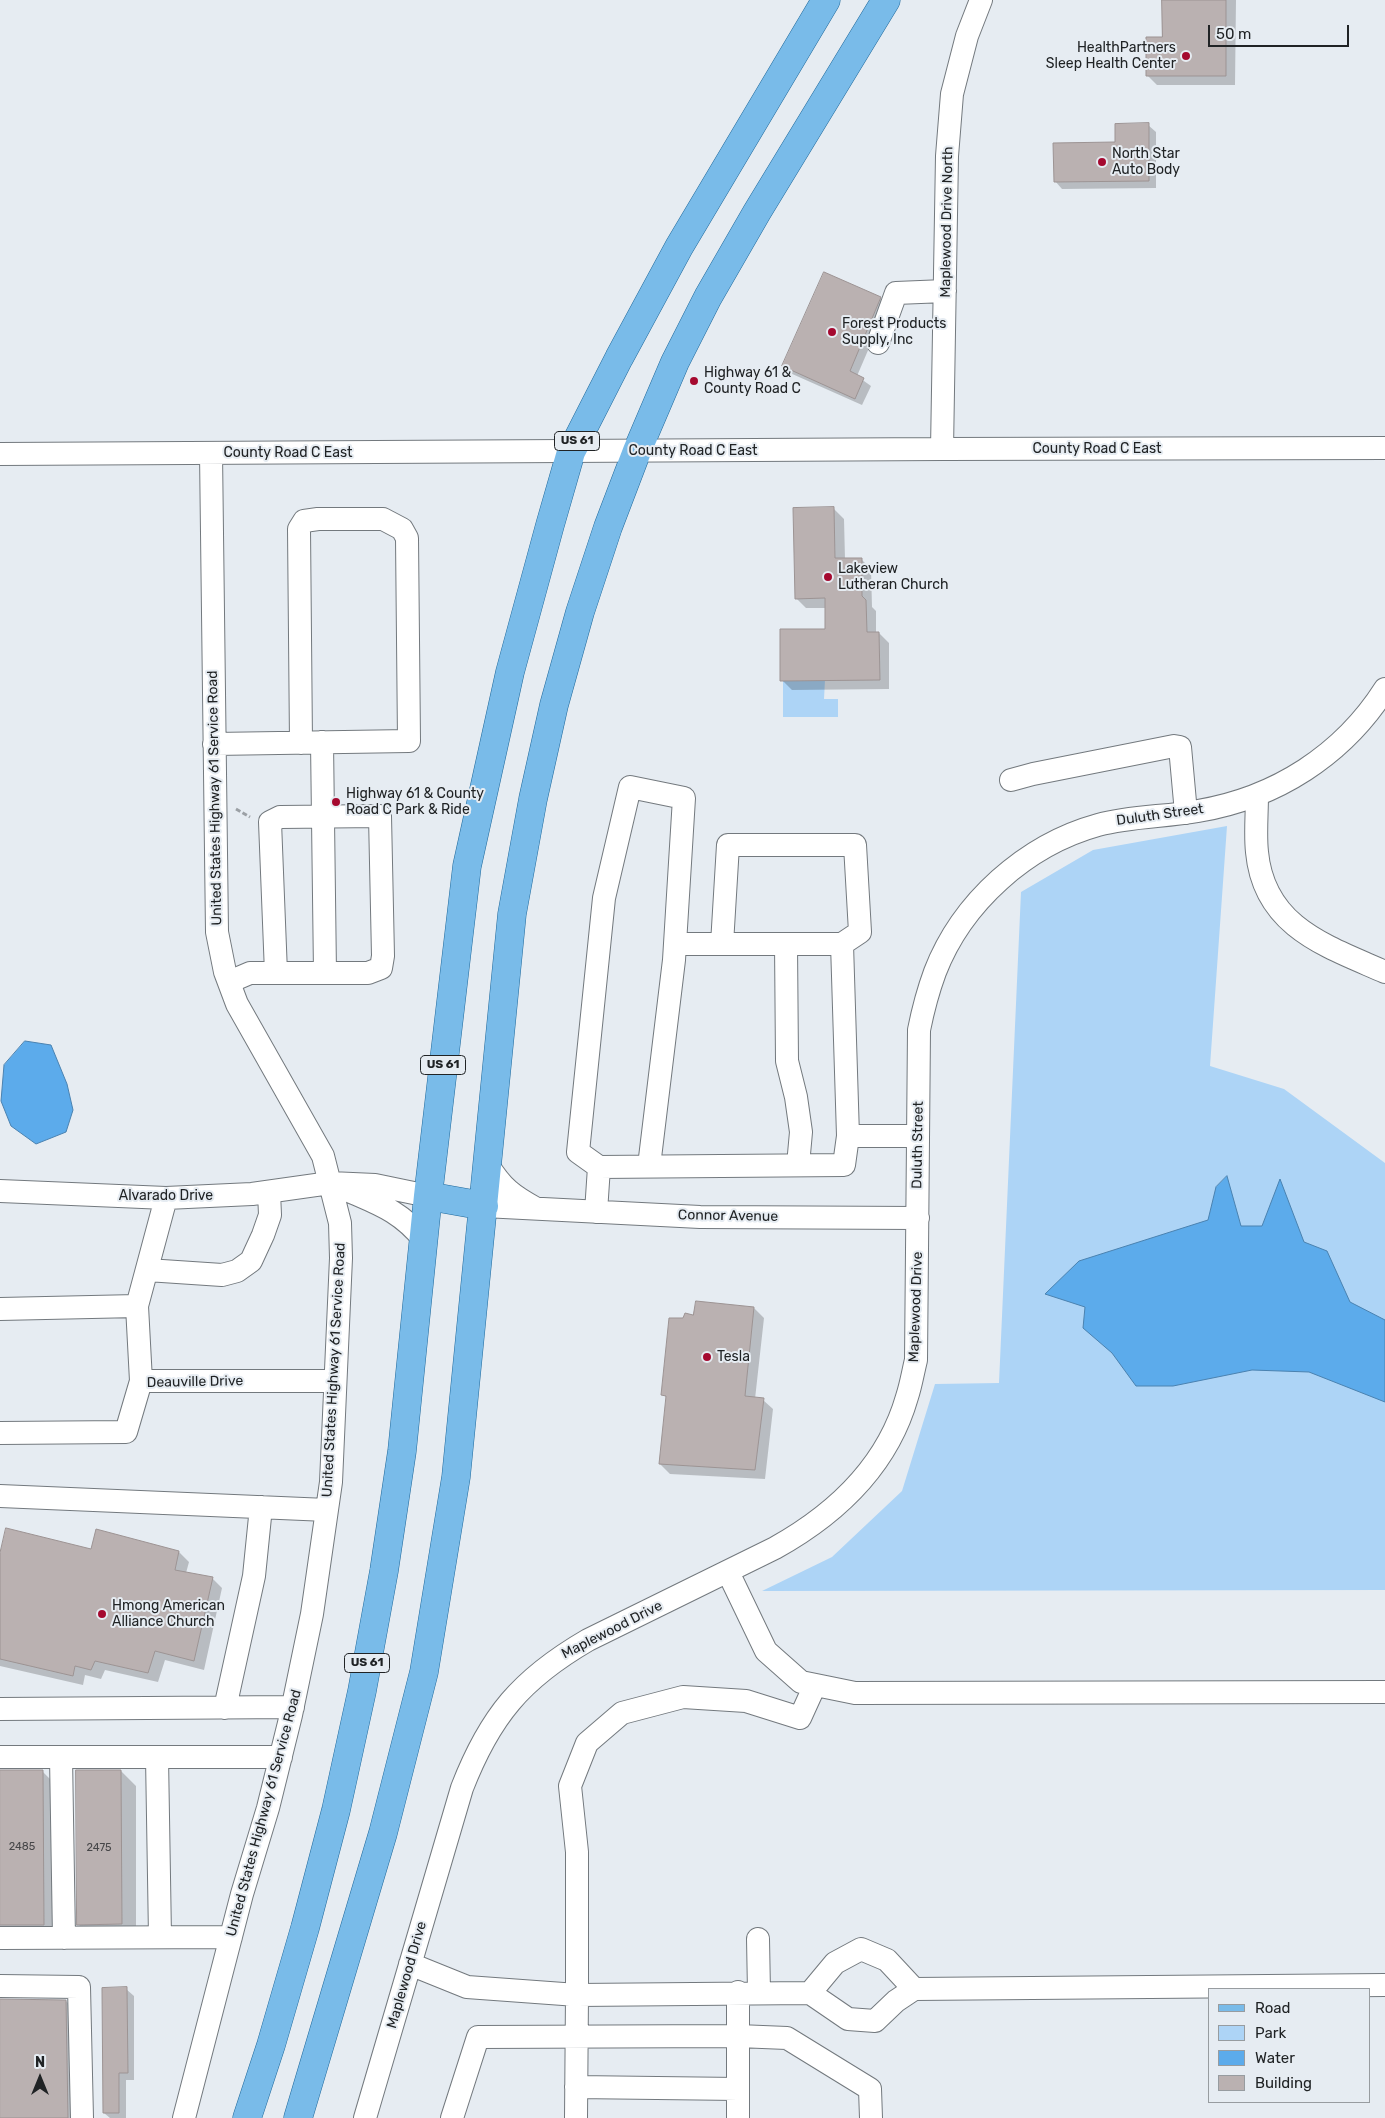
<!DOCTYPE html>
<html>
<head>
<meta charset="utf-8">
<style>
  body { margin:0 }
  #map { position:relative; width:1385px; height:2118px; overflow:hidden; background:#e6ecf2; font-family:Rubik,sans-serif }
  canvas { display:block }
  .legend { position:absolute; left:1208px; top:1988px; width:162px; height:115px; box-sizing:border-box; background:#e6ecf2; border:1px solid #979ca0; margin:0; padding:6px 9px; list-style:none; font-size:15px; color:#202325 }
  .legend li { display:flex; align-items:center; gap:10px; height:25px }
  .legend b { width:25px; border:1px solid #979ca0 }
  .north { position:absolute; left:15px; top:2053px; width:50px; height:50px; -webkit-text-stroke:4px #e6ecf2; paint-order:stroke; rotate:0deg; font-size:14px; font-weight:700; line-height:20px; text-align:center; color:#202325 }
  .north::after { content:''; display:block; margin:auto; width:18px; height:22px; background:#202325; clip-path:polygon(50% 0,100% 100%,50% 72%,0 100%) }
  .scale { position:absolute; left:1208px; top:25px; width:141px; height:22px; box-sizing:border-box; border:2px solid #202325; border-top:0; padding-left:6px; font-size:15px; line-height:18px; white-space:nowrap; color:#202325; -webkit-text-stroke:4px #e6ecf2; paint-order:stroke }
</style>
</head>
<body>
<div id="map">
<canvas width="1385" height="2118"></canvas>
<ul class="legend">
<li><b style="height:6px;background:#79bbe9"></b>Road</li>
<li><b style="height:14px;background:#add4f6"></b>Park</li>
<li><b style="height:14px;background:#5cabeb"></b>Water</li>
<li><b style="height:14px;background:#bab1b1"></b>Building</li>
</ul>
<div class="north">N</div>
<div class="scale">50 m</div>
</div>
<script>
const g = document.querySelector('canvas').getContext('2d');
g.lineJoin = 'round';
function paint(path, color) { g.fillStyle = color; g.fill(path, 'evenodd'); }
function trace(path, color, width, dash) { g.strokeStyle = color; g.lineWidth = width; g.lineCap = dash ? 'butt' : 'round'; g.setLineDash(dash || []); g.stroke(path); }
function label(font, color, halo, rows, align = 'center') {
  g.font = font + ' Rubik,sans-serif'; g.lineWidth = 4; g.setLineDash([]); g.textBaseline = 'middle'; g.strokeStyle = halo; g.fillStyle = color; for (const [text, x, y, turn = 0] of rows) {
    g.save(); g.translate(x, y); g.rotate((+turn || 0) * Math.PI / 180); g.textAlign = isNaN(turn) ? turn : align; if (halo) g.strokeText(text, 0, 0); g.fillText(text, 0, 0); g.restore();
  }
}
paint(new Path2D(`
  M825,680L824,699H838V717H783V681Z
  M1227,826L1210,1066L1284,1089L1385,1163V1590L762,1591L832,1557L902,1491L935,1384L999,1383L1021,892L1093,850Z`), '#add4f6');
const water = new Path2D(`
  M25,1041L51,1045L67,1084L73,1110L66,1132L36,1144L11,1126L1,1101L4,1065Z
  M1227,1176L1241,1226H1262L1280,1179L1304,1242L1327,1251L1350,1302L1385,1320V1402L1309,1372L1252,1370L1173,1386H1136L1112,1353L1083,1328L1085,1307L1045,1294L1079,1261L1208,1220L1216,1187Z`);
paint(water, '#5cabeb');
trace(water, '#4a82b0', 1);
paint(new Path2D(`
  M1163,0H1236L1235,85H1157L1147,75L1163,38Z
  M1148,125L1156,132V188L1062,189L1055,181Z
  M880,298L887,306L857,376L871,386L862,405L790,373L783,366Z
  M834,509L844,519L845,559H861L871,569L872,607L876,611V633H879L889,643V689L792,690L782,680L826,630V608H806L796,598Z
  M754,1308L764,1318L755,1399L763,1400L773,1409L765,1479L670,1474L660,1464L667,1398L663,1394L684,1320L694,1316Z
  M92,1550L179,1552L189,1562L186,1573L212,1578L222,1588L204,1670L165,1660L158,1682L105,1670L101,1679L85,1675L83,1685L0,1666V1558Z
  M0,1771H42L57,1786L58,1939H0Z
  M121,1771L136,1786V1939H93L78,1924Z
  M126,1989L134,1996V2080H126V2118H110L104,2113Z
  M0,2000L66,2001L76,2011L77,2118H0Z`), '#0003');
const building = new Path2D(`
  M1162,0H1226V76H1146V37H1162Z
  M1149,123V181L1054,182L1053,143L1115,142V124Z
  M824,272L881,297L850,371L864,378L855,399L782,366Z
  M834,507L835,558H862V596L866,600L867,632H879L880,680L780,681V629H825V598L795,599L793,508Z
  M696,1301L754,1307L745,1396L764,1398L755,1470L659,1464L666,1396L661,1395L669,1318H683L685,1313L693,1315Z
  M6,1528L91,1549L96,1529L179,1551L175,1570L213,1577L194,1661L155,1651L148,1673L95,1661L91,1670L75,1666L73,1676L0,1659V1553Z
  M0,1770H43L44,1925H0Z
  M76,1770H121L122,1924L77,1925Z
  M127,1987L128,2073H119V2113H103L102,1988Z
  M0,1999L66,2000L68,2118H0Z`);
paint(building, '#bab1b1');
trace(building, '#9c9393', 1);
const minor = new Path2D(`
  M878,343L896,293L945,291
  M942,449L947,156L952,94L967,36L981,0
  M0,454L942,449L1385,448
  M322,742L325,973
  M214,744L409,741L407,538L402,529L383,519H318L304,521L299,529L301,743
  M1011,780L1033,774L1174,746L1180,747L1186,813
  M1257,795C1257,814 1255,834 1257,852C1264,927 1326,946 1385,972
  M675,944H842L860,932L855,845H728L722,944
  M786,944L787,1061L796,1097L801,1132L798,1165
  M229,982L250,973H368L381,968L383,956L380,816L280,817L270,822L276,973
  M848,1136H918
  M488,1165C502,1188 513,1196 535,1208
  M599,1167L578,1152L604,898L630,787L684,798L674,960L649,1166
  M340,1187C375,1203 399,1209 424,1240
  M0,1191L166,1198L252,1194L330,1183L375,1185L428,1196
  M484,1206L700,1217L918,1218
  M596,1212L599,1167L844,1165L848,1136L842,944
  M147,1270L222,1275L237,1271L251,1261L263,1235L270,1215L269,1192
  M0,1309L137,1306
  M141,1381H335
  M0,1433L126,1432L141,1381L137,1306L166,1198
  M0,1496L327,1510
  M728,1572L766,1651L801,1682L855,1693L1385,1692
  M815,1685L800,1718L746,1701L683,1697L622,1713L587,1743L570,1786L577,1852V1995L810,1993L848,2019L875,2021L896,2001L914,1989L1385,1985
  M225,1708L254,1576L261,1507
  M0,1709L293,1707
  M0,1757H281
  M61,1757L64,1938
  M157,1757L160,1937
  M0,1938L231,1937
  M758,1939L759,1992
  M410,1964L467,1987L577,1995L576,2118
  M0,1986L79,1987L82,2118
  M738,1992V2118
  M810,1993L835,1963L861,1949L887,1960L914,1989
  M576,2087L738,2089
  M184,2118L242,1894L268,1808L291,1715L312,1614L331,1482L341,1258L340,1223L323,1156L237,1004L225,972L217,932L211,453
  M365,2118L462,1788C490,1716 521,1679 588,1640L775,1548C836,1514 887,1467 907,1397C911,1385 913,1372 916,1360L919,1030C923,1010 928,991 935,972C962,902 1026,845 1098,825C1131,816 1165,817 1198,811C1276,798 1343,755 1385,689
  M452,2118L478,2037L738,2036L787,2038L870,2089L871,2118`);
const major = new Path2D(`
  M428,1196L484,1206
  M247,2118L271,2045L305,1928L336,1810L362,1691L384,1571L402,1451L428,1196L467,866L510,672L550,525L571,452L619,358L679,247L826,0
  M298,2118L383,1833L424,1672L456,1477L512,914L533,799L554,705L580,612L608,527L637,451L675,362L708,297L757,212L886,0`);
trace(minor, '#73797e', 24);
trace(major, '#20699b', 29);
trace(new Path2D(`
  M236,809L250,817`), '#9ba0a5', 3, [5, 2.5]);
trace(minor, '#fff', 22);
trace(major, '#79bbe9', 28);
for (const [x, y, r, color] of [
  [1186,56,5,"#a5092f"],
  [1102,162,5,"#a5092f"],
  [832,332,5,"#a5092f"],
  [694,381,5,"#a5092f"],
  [828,577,5,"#a5092f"],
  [336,802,5,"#a5092f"],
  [707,1357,5,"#a5092f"],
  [102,1614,5,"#a5092f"]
]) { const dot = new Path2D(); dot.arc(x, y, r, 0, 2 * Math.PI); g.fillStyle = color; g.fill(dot); trace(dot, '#e6ecf2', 2); }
label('11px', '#464648', null, [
  ["2485",22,1847],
  ["2475",99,1848]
]);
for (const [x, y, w] of [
  [577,441,45],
  [443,1065,45],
  [367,1663,45]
]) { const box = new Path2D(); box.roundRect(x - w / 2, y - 9.5, w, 19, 4); g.fillStyle = '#e6ecf2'; g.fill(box); trace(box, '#202325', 1); }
label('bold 12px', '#202325', null, [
  ["US 61",577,441],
  ["US 61",443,1065],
  ["US 61",367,1663]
]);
label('14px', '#202325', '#e6ecf2', [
  ["HealthPartners",1176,48,"right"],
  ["Sleep Health Center",1176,64,"right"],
  ["North Star",1112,154],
  ["Auto Body",1112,170],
  ["Forest Products",842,324],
  ["Supply, Inc",842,340],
  ["Highway 61 &",704,373],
  ["County Road C",704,389],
  ["Lakeview",838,569],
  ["Lutheran Church",838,585],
  ["Highway 61 & County",346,794],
  ["Road C Park & Ride",346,810],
  ["Tesla",717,1357],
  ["Hmong American",112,1606],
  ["Alliance Church",112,1622]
], 'left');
label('14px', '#202325', '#e6ecf2', [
  ["Maplewood Drive North",947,222,-89],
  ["County Road C East",1097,449],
  ["County Road C East",693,451],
  ["County Road C East",288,453],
  ["United States Highway 61 Service Road",215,798,-91],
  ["Duluth Street",1160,815,-8],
  ["Duluth Street",918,1145,-89],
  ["Alvarado Drive",166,1196],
  ["Connor Avenue",728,1216,1],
  ["Maplewood Drive",916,1307,-88],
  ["United States Highway 61 Service Road",334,1370,-87],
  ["Deauville Drive",195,1382,-1],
  ["Maplewood Drive",612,1630,-27],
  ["United States Highway 61 Service Road",264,1813,-75],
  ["Maplewood Drive",407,1975,-74]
]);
</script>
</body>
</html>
